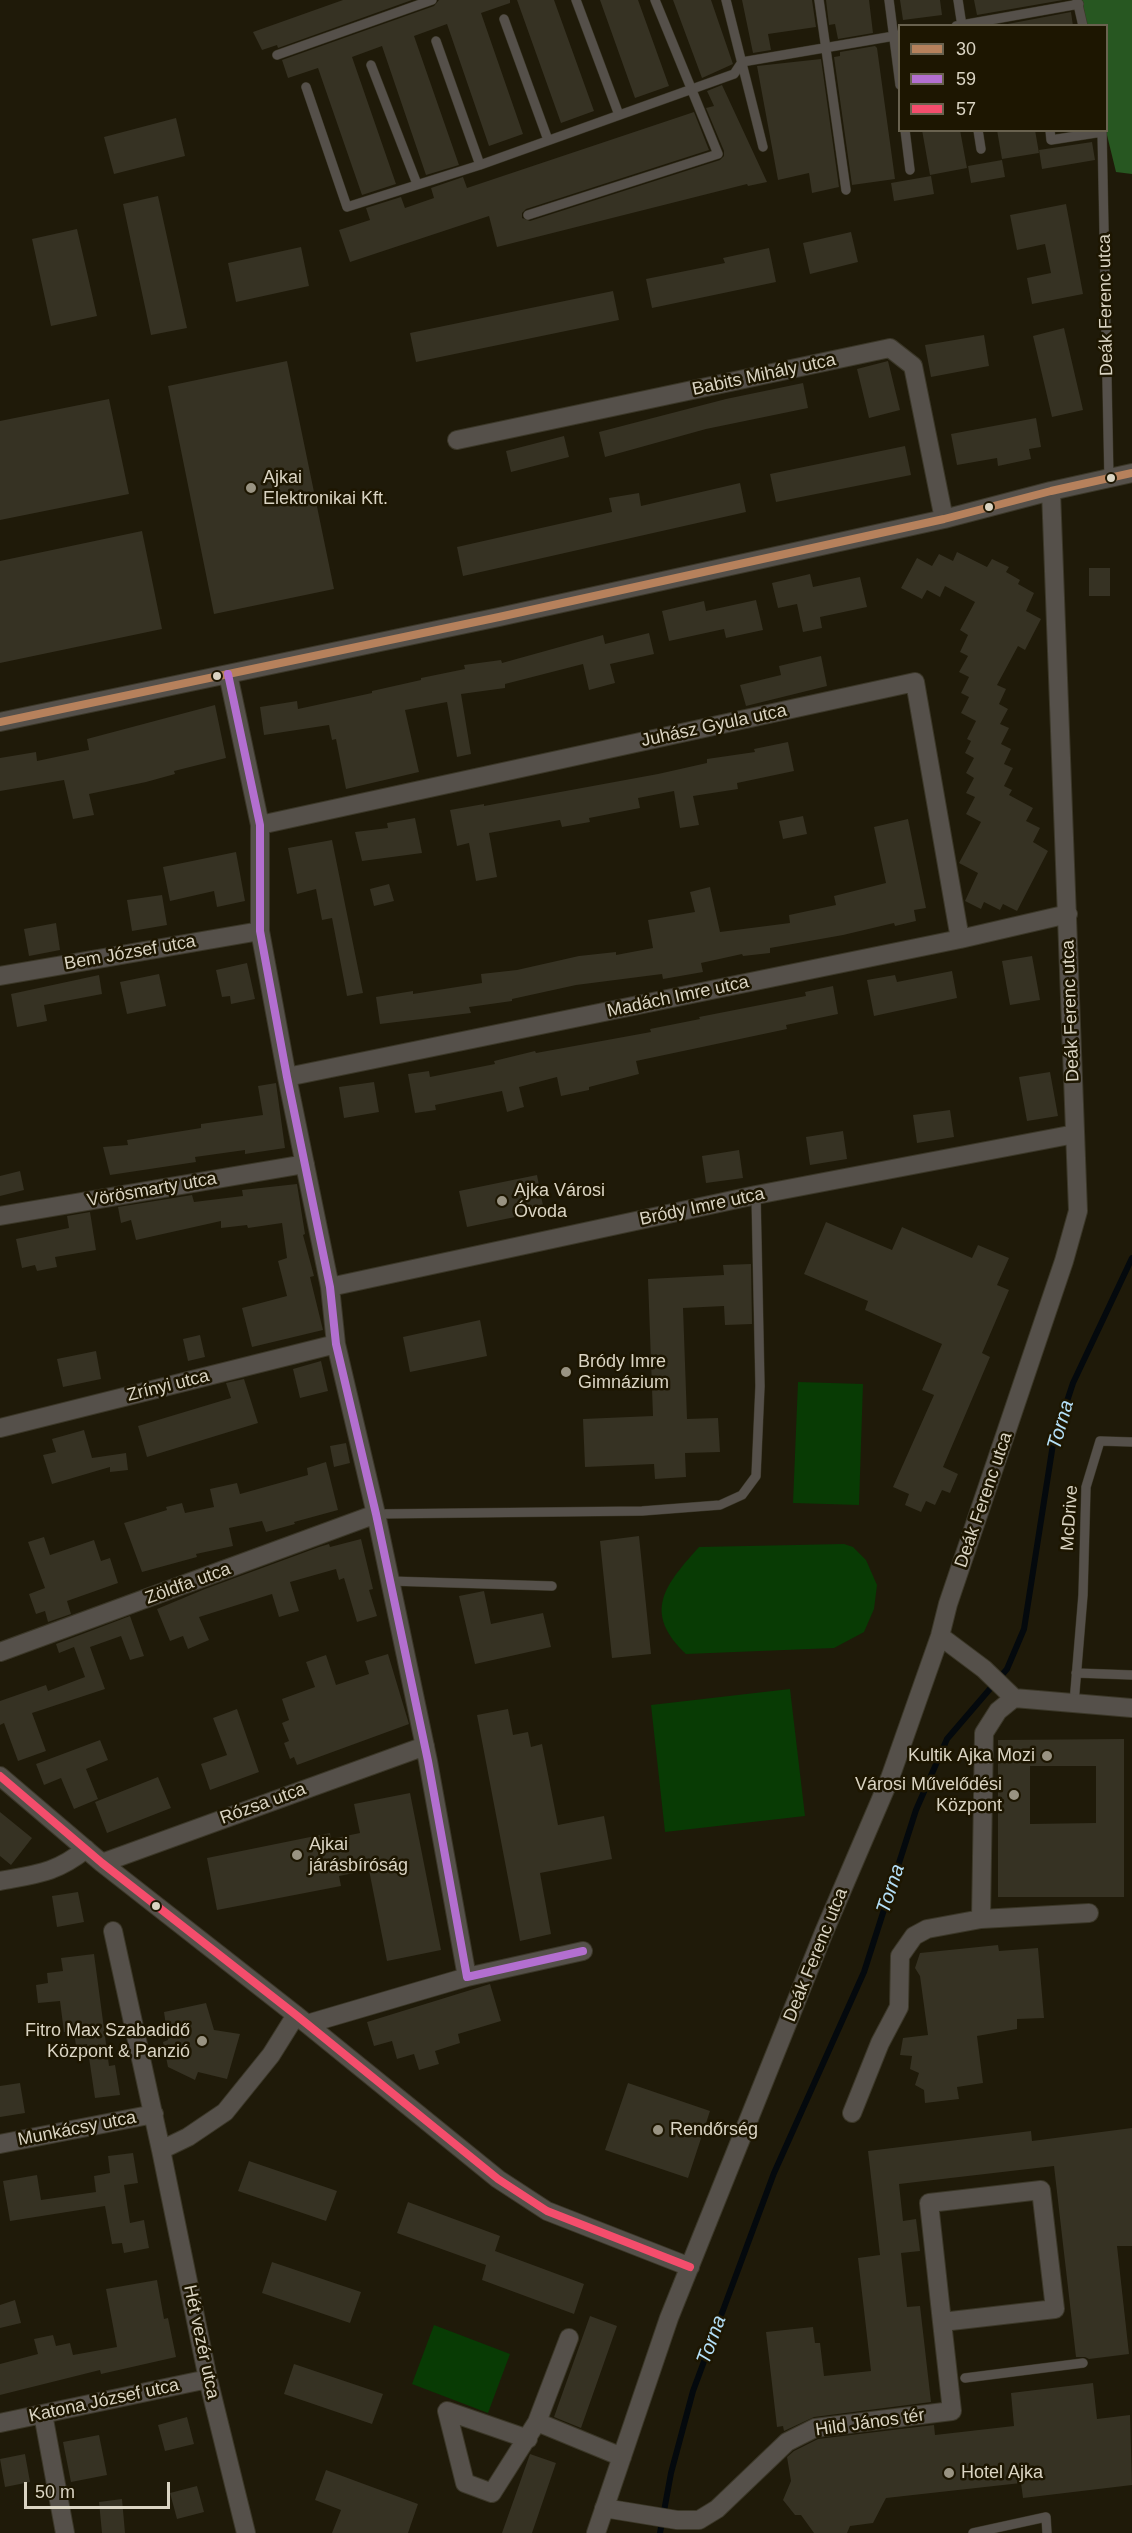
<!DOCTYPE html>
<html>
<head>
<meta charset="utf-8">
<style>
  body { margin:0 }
  #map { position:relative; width:1132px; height:2533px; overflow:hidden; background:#1f1a09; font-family:Helvetica,sans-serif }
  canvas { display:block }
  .legend { position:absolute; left:898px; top:24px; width:210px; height:108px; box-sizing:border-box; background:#1d1601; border:2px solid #69624f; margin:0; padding:8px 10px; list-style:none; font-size:18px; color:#dad4c3 }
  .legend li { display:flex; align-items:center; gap:12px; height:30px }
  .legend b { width:30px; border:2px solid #69624f }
  .scale { position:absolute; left:24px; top:2482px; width:146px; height:27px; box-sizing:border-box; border:3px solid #dad4c3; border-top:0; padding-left:8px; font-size:18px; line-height:21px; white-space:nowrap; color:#dad4c3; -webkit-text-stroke:4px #1d1601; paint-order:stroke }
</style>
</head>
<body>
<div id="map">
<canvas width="1132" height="2533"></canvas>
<ul class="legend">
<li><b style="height:8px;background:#b6815c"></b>30</li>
<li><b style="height:8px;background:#b36fd0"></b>59</li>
<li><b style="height:8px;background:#f44d6c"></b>57</li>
</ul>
<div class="scale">50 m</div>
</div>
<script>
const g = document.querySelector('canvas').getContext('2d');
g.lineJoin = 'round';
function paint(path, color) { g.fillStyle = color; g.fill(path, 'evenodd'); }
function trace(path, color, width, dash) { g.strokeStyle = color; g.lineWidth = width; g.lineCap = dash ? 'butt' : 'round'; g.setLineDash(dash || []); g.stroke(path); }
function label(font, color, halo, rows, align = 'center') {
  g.font = font + ' Helvetica,sans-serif'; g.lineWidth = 5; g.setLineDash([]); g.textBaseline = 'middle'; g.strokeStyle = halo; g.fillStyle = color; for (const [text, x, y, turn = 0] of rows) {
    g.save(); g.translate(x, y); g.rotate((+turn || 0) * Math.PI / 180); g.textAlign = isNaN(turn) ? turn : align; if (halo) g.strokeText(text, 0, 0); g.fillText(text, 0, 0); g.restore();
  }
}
paint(new Path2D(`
  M798,1382L863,1384L859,1505L793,1503Z
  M844,1544L853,1547L866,1560L877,1585L874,1609L864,1632L834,1648L686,1654C642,1612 665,1585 699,1547Z
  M790,1689L805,1816L665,1832L651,1705Z
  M434,2325L510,2354L488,2413L412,2384Z`), '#083b04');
paint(new Path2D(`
  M1074,0H1132V174L1116,172L1106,131V26L1081,25Z`), '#275721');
trace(new Path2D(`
  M660,2533L671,2473L693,2391L774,2173L864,1972L916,1810L947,1739L1007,1669L1024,1629L1053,1444L1073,1383L1132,1258`), '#04090d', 6);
paint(new Path2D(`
  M343,0H412L278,48L277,45L262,50L253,32Z
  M439,0H510V3L481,13L523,134L489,146L447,24L414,36L459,165L426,175L382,46L352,57L396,184L362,195L318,68L288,78L282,60L434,6Z
  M517,0H554L594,111L561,123Z
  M600,0H638L669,86L635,98Z
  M673,0H711L733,64L702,78Z
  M742,0H812L816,27L768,34L771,50L753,53Z
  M826,0H869L873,33L838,39L835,24L829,25Z
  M900,0H940L942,15L903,20Z
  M974,0H1063L977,15Z
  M1071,12L1073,26H997Z
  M875,46L877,48L895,179L852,185L834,57L840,56V52Z
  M821,59L839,187L812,193L809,173L778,180L757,66Z
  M722,85L767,182L748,186L747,184L497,247L489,216L350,262L339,230L370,220L366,208L401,197L405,208L434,198L431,188L463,177L467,188L694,112L709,150L526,209L522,213V218L530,221L720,160L724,156V151L706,108L714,106L707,91Z
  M176,118L185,156L114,174L104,137Z
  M922,130H960L967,168L930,175Z
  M997,130H1035L1039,153L1002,159Z
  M1092,142L1095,160L1042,169L1039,150Z
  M1002,160L1005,177L971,183L968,166Z
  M931,176L934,194L894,201L891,183Z
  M158,196L187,328L151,335L123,204Z
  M1066,204L1083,294L1032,304L1027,278L1051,273L1045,244L1017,250L1010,215Z
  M77,229L97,316L51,326L32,239Z
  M851,232L858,262L810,274L803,243Z
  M301,247L309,286L236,302L228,263Z
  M769,248L776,282L652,308L646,279L725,263L723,258Z
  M613,291L619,320L416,362L410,333Z
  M1064,328L1083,410L1052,417L1033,336Z
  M984,335L989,366L931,377L925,345Z
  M287,361L334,589L214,614L168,386Z
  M888,361L900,410L869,418L857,369Z
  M803,383L808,408L706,429L605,457L599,432L726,399Z
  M109,399L129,494L0,520V421Z
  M1036,418L1041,447L1029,449L1031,459L998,466L997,458L957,465L951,434Z
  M564,436L569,457L511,472L506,451Z
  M905,446L911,475L776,502L770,474Z
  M740,483L746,512L463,576L457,547L612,512L609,498L639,493L641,506Z
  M142,531L162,629L0,663V561Z
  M957,552L987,567L992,559L1009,567L1006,572L1020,580L1018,584L1034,593L1026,611L1041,619L1025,650L1018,646L997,685L1006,689L999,704L1008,709L1000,724L1009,728L1001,744L1011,749L1004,764L1013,768L1004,786L1012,790L1009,795L1033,808L1026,821L1040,828L1033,842L1048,851L1017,911L1003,904L1000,910L984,902L981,909L965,901L978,873L959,863L981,822L966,814L975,797L966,793L974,778L966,773L974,758L965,753L971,741L967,739L976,721L961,713L969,697L961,693L969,677L959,672L968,656L960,652L968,635L960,630L975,602L945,586L940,597L927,590L922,599L901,588L917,558L932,566L939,554L953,561Z
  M1089,568H1110V596H1089Z
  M810,574L813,587L860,577L867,607L820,617L822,628L803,632L797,604L778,608L772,583Z
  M756,600L763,630L726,638L724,629L669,641L662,611L704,601L706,611Z
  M649,633L654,654L610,664L615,683L589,690L583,664L505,684V688L461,694L471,754L457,757L447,702L405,710L419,772L346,789L336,739L332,740L329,725L264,735L260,707L297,701L298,709L372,693V691L421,680V678L465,669L464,665L501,660L502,663L603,635L605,644Z
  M821,656L827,686L746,706L740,685L781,675L779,666Z
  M215,705L226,758L174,771L175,774L146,782L89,794L94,815L73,819L64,780L0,791V758L36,752L37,761L89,750L87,739Z
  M788,742L794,771L737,783L738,789L693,796L699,825L680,828L674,791L638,798L640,808L589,818L590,822L562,827L560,820L489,833L497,877L476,881L469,843L457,846L450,810L484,804V806L658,774L707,763V759L755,752L754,749Z
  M803,816L807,834L783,839L779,821Z
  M415,818L422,853L362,861L355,832L388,828L387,823Z
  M908,819L926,908L914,910L916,921L895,926L894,923L843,935L770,948V953L743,956L742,954L701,963L703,972L663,979L662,974L576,985L512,999V1001L469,1007L471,1013L380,1024L376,997L413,991V994L482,983L481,974L517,970L579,956L616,952V955L653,948L648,920L695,912L690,892L710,887L720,932L790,923L789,915L836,905L834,896L886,883L874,827Z
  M332,840L363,993L347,996L332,918L322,920L316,889L297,894L288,848Z
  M236,852L245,901L217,907L214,891L170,901L163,867Z
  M389,884L394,901L374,906L370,889Z
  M162,895L167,925L132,931L127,900Z
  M56,923L60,950L29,956L24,929Z
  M1032,956L1040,1000L1010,1005L1002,961Z
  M247,963L255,999L231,1004L230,996L222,997L216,970Z
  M952,971L957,998L874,1016L867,980L895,975L897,982Z
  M159,974L166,1006L127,1014L120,982Z
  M99,975L102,994L44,1005L47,1021L17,1027L11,994Z
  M833,986L838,1014L786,1025L787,1029L636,1061L639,1074L589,1087V1090L561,1096L557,1077L519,1087L524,1107L507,1112L502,1091L435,1105L436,1110L415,1113L408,1074L429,1071L430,1077L495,1064L494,1061L535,1051L536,1053L651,1032L650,1029L700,1019L699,1017L806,996L805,992Z
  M1050,1072L1058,1116L1027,1121L1019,1077Z
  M374,1082L379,1112L344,1118L339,1087Z
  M276,1083L285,1148L245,1154V1150L195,1157L196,1162L110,1175L103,1147L128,1145L127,1140L201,1128V1124L263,1115L258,1086Z
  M950,1110L954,1137L917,1143L913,1115Z
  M843,1131L847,1159L810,1165L806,1137Z
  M739,1150L743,1178L706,1183L702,1156Z
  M20,1171L24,1190L0,1196V1176Z
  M537,1175L544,1211L467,1227L459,1191Z
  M297,1184L305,1234L303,1235L314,1276L310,1277L323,1330L252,1347L242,1308L287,1296L278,1261L287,1258L282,1223L248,1228L247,1225L221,1228V1221L136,1240L131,1220L121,1223L118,1207L192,1195L194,1202L243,1196L242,1190Z
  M90,1212L96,1250L55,1257L57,1267L37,1271L35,1265L22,1268L16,1239L69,1228L67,1216Z
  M826,1222L892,1250L902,1227L972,1258L978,1245L1009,1258L997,1285L1009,1290L982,1353L990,1357L943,1467L958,1474L950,1493L942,1490L935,1505L926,1501L921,1512L905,1505L909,1494L893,1487L934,1395L922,1390L942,1344L865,1310L868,1301L804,1274Z
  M751,1264L752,1324L725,1325L724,1306L683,1308L687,1419L718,1418L720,1452L685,1453L686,1477L655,1479L654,1464L585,1467L583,1419L653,1416L648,1279L724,1275L723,1265Z
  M480,1320L487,1356L410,1372L403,1337Z
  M200,1335L205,1357L188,1361L183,1339Z
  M96,1351L101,1379L63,1387L57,1359Z
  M321,1361L328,1391L300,1398L293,1369Z
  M244,1379L258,1423L147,1457L138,1426L231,1398L226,1383Z
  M84,1430L92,1458L126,1453L128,1470L110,1472V1467L52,1484L43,1455L56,1452L52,1439Z
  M346,1443L350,1463L334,1467L330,1446Z
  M326,1462L338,1510L294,1522L295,1524L266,1532L262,1521L229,1528L233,1546L196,1554L197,1557L142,1572L124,1523L167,1510L166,1507L182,1503L185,1513L214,1507L210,1489L237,1483L240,1494L308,1475L307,1468Z
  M639,1536L651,1654L612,1658L600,1541Z
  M44,1537L50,1555L94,1540L101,1561L110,1558L118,1583L67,1601L71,1614L48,1622L45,1611L36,1614L29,1594L45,1588L28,1542Z
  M361,1539L373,1589L369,1590L377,1616L357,1622L344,1578L339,1580L336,1569L290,1582L299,1611L279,1617L272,1594L199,1617L209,1640L188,1649L183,1636L170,1641L157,1609L205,1589L319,1547L329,1544L330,1547Z
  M484,1591L491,1624L543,1613L551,1647L475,1664L459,1596Z
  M130,1616L144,1656L130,1660L121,1636L90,1647L105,1689L32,1713L46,1751L18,1761L4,1723L0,1725V1701L46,1685L48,1691L85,1677L74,1647L59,1653L56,1644Z
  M388,1654L409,1724L297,1765L294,1757L290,1759L284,1743L289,1741L282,1723L289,1720L282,1699L315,1687L306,1662L326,1655L336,1685L369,1674L365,1661Z
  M237,1709L259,1772L210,1790L201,1764L227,1755L213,1718Z
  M508,1709L513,1735L528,1732L531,1747L542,1744L558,1825L604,1816L612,1859L540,1873L551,1934L520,1941L477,1715Z
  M1124,1739V1897H998V1740ZM1030,1766H1096V1823L1030,1824Z
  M100,1740L108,1760L86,1769L98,1799L74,1809L61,1778L44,1785L36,1764Z
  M158,1777L171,1808L107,1833L95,1802Z
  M410,1793L441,1950L387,1961L369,1870L339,1876L341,1886L217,1910L207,1858L330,1833L331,1839L360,1833L354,1804Z
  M0,1812L32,1838L11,1865L0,1856Z
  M78,1892L84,1922L57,1927L52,1896Z
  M998,1945L999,1951L1038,1948L1044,2018L1017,2019V2029L977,2036L983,2083L957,2087L959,2099L925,2103L924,2090L915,2085L919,2073L910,2069L912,2056L900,2055L903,2038L928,2035L920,1976L915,1968L920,1953Z
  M94,1954L109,2066L115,2065L120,2095L95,2098L87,2044L76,2046L74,2031L64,2032L60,2001L38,2003L36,1985L48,1983L47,1973L63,1971L61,1958Z
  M490,1984L501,2021L458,2034L460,2043L435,2051L439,2064L419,2070L414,2054L397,2059L392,2041L374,2046L367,2022Z
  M206,2003L214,2030L240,2034L227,2079L198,2072L195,2080L168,2067L163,2042L168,2040L164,2012Z
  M20,2083L25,2113L0,2117V2086Z
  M628,2083L710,2111L688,2178L605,2150Z
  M1132,2128V2246H1117L1129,2354L1089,2359L1085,2357H1076L1054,2166L899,2184L903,2221L916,2219L920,2251L901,2253L907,2307L920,2306L931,2402L814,2417L784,2431L783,2426L777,2427L766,2332L813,2327L815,2343H820L824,2376L871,2371L858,2258L880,2255L868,2151L1031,2131L1032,2141Z
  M133,2153L138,2183L124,2185L130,2223L144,2220L149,2248L124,2253L122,2243L112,2244L105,2206L10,2221L3,2181L37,2175L41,2200L96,2192L94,2176L110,2173L108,2156Z
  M249,2161L337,2191L326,2221L238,2191Z
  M408,2202L500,2236L495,2251L584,2284L574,2314L482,2280L486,2265L397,2233Z
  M272,2262L361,2292L350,2323L262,2293Z
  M157,2280L164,2319L168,2318L176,2357L101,2374L100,2370L0,2395V2364L38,2354L34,2339L53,2335L56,2346L70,2343L73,2355L117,2347L106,2289Z
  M15,2300L21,2323L0,2328V2305Z
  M590,2316L617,2326L581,2428L554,2417Z
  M294,2364L383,2394L372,2424L284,2394Z
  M1093,2383L1097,2419L1130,2415L1132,2485L1023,2498L1021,2483L886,2498L873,2523L850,2526L847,2533H814L801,2515H795L783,2500L791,2481L787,2457L794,2451L818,2439L934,2425L935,2435L1014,2426L1011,2393Z
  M187,2417L194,2444L165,2451L158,2425Z
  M99,2435L107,2475L71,2482L63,2442Z
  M25,2454L30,2482L5,2487L0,2459Z
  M530,2454L556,2463L532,2533H502Z
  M326,2470L418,2504L408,2533H332L341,2510L315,2500Z
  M197,2486L204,2512L177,2519L170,2493Z
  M122,2499L125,2533H102L99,2502Z`), '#363223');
const lane = new Path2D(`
  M576,0L619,115
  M726,0L763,147
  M819,0L846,190
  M889,0L900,85
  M958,0L962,26
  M1077,0L1083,26
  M504,19L548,140
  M956,26L1079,4
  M436,41L480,165
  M277,55L432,0
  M371,65L417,184
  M306,87L347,207L480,165L734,74L742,62L900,35
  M905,130L910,170
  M978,130L981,149
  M1050,130L1051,140L1102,132
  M1102,130L1109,480
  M528,215L718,154L655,0
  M376,1514L642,1511L720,1505L742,1495L756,1476L760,1386L756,1195
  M390,1581L552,1586
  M1076,1673L1132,1675
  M1074,1703L1083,1595L1086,1487L1100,1441L1132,1442
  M965,2378L1083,2363
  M973,2533L1046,2517L1047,2533`);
const street = new Path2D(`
  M457,440L890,348L913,366L944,519
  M228,674L260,825V931L287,1077L330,1287L336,1344L376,1514L428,1761L467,1977L583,1951
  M0,722L499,617L944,519L1051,491L1132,473
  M260,825L915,682L960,939
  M0,976L260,931
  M287,1077L960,939L1068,914
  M0,1216L305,1164
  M330,1287L756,1195L1075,1134
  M0,1428L336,1344
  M940,1636L984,1669L1014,1698
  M0,1652L376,1514
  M0,1776L102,1863L296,2015L498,2179L547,2211L690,2267
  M102,1863L425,1746
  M0,1881C37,1874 56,1873 86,1849
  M981,1919L1089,1913
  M113,1931L161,2150
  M307,2024L467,1977
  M852,2113L880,2043L899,2007L900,1956L914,1936L927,1929L981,1919L984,1733L998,1711L1014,1698L1132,1708
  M0,2144L154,2114
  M1041,2190L1055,2309L942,2322L929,2203Z
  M43,2414L65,2533
  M537,2422L569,2338
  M0,2423L208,2379
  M528,2439L447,2411L465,2483L492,2493L537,2422L622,2457
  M604,2508L677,2520H699L717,2509L787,2442L815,2428L952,2411L942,2322
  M246,2533L208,2379L161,2150L188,2137L225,2112L271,2055L296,2015
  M596,2533L669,2318L824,1932L890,1778L940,1636L948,1604L1064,1261L1078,1211L1051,491`);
trace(lane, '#3b3728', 10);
trace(street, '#3b3728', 20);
trace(lane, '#55504a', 9);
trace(street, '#55504a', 18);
trace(new Path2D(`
  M0,722L499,617L944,519L1051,491L1132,473`), '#b6815c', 8);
trace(new Path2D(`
  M228,674L260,825V931L287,1077L330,1287L336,1344L376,1514L428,1761L467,1977L583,1951`), '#b36fd0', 8);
trace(new Path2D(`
  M0,1776L102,1863L296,2015L498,2179L547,2211L690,2267`), '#f44d6c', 8);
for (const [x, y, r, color] of [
  [1111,478,5,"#dad4c3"],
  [251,488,6,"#999382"],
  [989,507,5,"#dad4c3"],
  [217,676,5,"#dad4c3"],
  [502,1201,6,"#999382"],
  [566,1372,6,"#999382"],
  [1047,1756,6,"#999382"],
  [1014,1795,6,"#999382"],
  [297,1855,6,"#999382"],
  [156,1906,5,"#dad4c3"],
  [202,2041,6,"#999382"],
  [658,2130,6,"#999382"],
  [949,2473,6,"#999382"]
]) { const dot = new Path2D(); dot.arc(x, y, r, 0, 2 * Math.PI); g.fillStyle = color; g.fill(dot); trace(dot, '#1d1601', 2); }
label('18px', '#dad4c3', '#1d1601', [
  ["Deák Ferenc utca",1106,305,-91],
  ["Babits Mihály utca",764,375,-12],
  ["Juhász Gyula utca",714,726,-12],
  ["Bem József utca",130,953,-10],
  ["Madách Imre utca",678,997,-12],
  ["Deák Ferenc utca",1071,1011,-92],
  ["Vörösmarty utca",152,1190,-10],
  ["Bródy Imre utca",702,1207,-12],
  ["Zrínyi utca",168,1386,-14],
  ["Deák Ferenc utca",984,1500,-71],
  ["McDrive",1070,1518,-86],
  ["Zöldfa utca",188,1584,-20],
  ["Rózsa utca",263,1804,-20],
  ["Deák Ferenc utca",816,1955,-68],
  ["Munkácsy utca",77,2129,-11],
  ["Hét vezér utca",201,2342,78],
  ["Katona József utca",104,2401,-12],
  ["Hild János tér",870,2423,-8]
]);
label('18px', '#dad4c3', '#1d1601', [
  ["Ajkai",263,478],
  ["Elektronikai Kft.",263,499],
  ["Ajka Városi",514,1191],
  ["Óvoda",514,1212],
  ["Bródy Imre",578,1362],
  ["Gimnázium",578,1383],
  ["Kultik Ajka Mozi",1035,1756,"right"],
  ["Városi Művelődési",1002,1785,"right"],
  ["Központ",1002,1806,"right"],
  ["Ajkai",309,1845],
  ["járásbíróság",309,1866],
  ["Fitro Max Szabadidő",190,2031,"right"],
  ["Központ & Panzió",190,2052,"right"],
  ["Rendőrség",670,2130],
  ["Hotel Ajka",961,2473]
], 'left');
label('italic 20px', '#b5e0f8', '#1d1601', [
  ["Torna",1061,1425,-74],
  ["Torna",891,1889,-72],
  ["Torna",712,2340,-70]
]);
</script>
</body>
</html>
